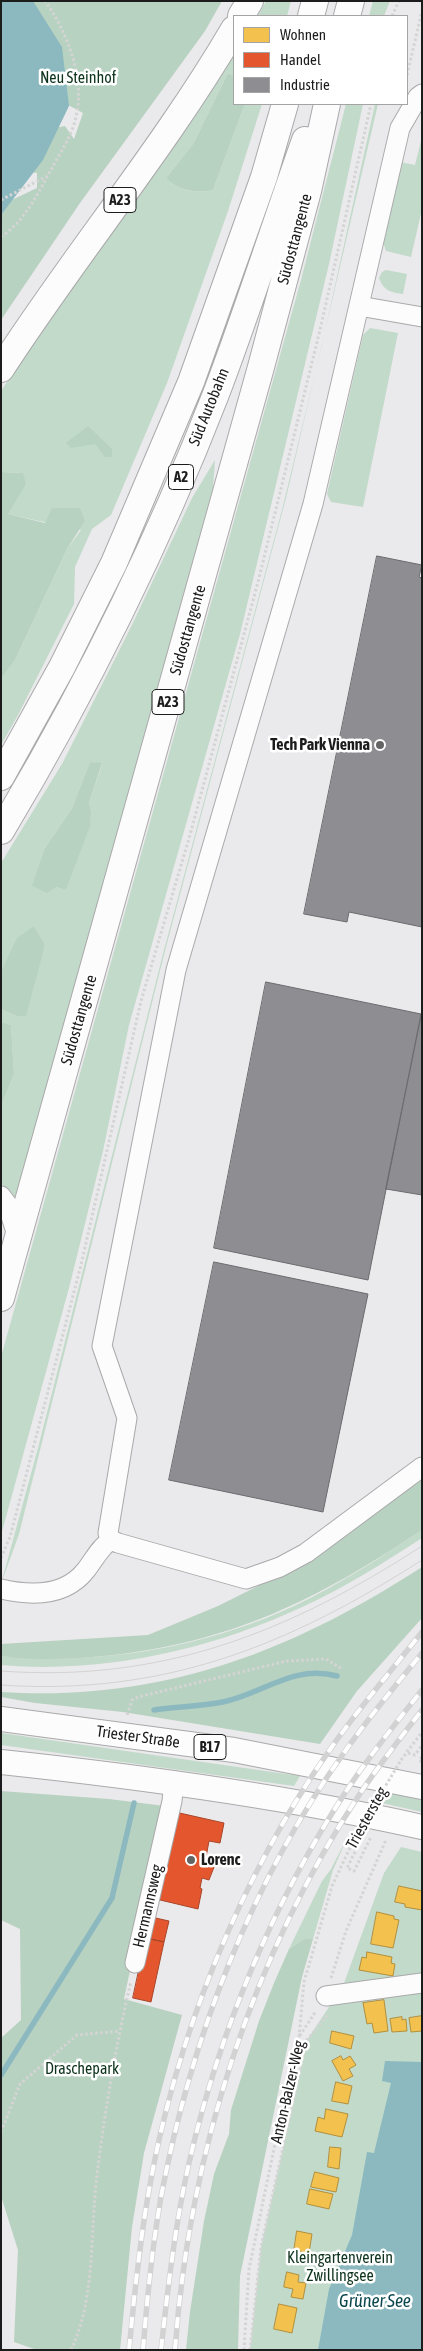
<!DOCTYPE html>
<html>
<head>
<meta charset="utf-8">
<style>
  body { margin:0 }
  #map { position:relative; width:423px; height:2351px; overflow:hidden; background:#eae9eb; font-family:"Asap Condensed",sans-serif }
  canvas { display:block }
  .frame { position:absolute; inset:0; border:2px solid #1d1c1d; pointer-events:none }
  .legend { position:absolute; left:233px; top:15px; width:175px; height:90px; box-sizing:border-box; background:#fff; border:1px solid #a5a4a5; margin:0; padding:6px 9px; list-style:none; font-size:15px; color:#1d1c1d }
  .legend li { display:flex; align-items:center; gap:10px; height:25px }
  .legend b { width:25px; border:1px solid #a5a4a5 }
</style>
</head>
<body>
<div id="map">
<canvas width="423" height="2351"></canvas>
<div class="frame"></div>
<ul class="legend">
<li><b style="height:14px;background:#f2c14e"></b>Wohnen</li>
<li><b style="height:14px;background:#e4572e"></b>Handel</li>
<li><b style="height:14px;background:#8d8d92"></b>Industrie</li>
</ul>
</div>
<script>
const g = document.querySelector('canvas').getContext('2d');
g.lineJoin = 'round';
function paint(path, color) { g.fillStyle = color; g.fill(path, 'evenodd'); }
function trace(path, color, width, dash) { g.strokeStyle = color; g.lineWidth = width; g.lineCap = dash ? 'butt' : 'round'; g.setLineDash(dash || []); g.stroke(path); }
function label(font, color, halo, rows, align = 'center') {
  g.font = font + ' "Asap Condensed",sans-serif'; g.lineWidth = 5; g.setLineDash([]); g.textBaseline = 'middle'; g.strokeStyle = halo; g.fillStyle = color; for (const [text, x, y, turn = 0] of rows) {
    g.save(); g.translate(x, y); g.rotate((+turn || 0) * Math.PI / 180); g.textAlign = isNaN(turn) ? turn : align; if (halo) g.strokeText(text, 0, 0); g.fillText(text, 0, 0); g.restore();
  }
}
paint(new Path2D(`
  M266,1H291L287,16H258Z
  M373,1H390L384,16H369Z
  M234,56V76L228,73L193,144L166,178C176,190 198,194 213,190L245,104H262L228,211L167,383L111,515L92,529L75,567L74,604L18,715L1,745V679L15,660L67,549L81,530L7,514L22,473L1,472V391L54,311L151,178Z
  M346,104H363L329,264L240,634L129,1025L103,1151L69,1288L1,1535V1357L301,280Z
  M375,104H378L286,498L166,947L19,1534L1,1584L38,1448L164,950L282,510L321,349Z
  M422,137V209L411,257L386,251L383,242L400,162L415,165Z
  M386,270L407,274L403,294C390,292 384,291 379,278L382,272Z
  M370,328L398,333L363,507L331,502L327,494L363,335Z
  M215,460L213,488L15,1201L1,1183L2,1104L14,1074L11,1025L1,1022V1009L16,1016L45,946L34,926L1,972V863L62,764L131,627L192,498ZM90,762L102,764L89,803L91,811L66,890L56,887L45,848L72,808Z
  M422,1530V1538C383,1563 343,1589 300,1608C209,1650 102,1674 1,1665V1656C101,1665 203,1648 294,1606C339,1585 381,1557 422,1530Z
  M1,1733L300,1776L294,1786L1,1745Z
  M388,1793L422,1800V1812L382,1803Z
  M348,1836L333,1870L313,1939H304L289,1949L322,1881L331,1869Z
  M401,1847L422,1852V2350H250L261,2247L307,2040L343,1986L384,1873Z`), '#c2daca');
paint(new Path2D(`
  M1,1H222L205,31L80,203L1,320V205L37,188V173L17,170L55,128L65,126L74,139L83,113L57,99Z
  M228,73L234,76V104H245L213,190C198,194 176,190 166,178L193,144Z
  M88,426L112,449V457H105L95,444L71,448L66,443Z
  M1,472L23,473L26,484L8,514L45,523L52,508H80L85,521L67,549L15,660L1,679Z
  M90,762L102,763L89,803L91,811L90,826L66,890L56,887L47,893L32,886L45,848L72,808Z
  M34,926L45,945L26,1016H16L1,1009V972L17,938Z
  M1,1022L11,1025L14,1074L2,1104L1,1135Z
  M422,1480V1530C317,1600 231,1643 104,1656C70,1659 35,1661 1,1656V1644L148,1635L218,1606L292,1569Z
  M422,1567V1618L357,1691L320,1744L123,1712L35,1703L1,1697V1692C161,1702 289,1653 422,1567Z
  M1,1791L109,1799L165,1806L124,1999L182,2015L144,2153L132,2227L120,2350H37L14,2342L18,2250L1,2196V2038L21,2020L20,1929L1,1920Z
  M304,1939H313L302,1977L240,2276L238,2350H186L190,2312L204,2221L214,2174L229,2134L231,2110L259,2021L274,1983L289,1949Z`), '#b8d2c1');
paint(new Path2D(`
  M1,1H33L62,47L69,106L43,160L1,215Z
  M385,2061L422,2062V2350H318L329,2289L352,2235L367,2152L374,2153L391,2083L382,2081Z`), '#8cb9c0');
const homes = new Path2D(`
  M399,1886L422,1891V1910L405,1907V1904L395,1902Z
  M377,1912L394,1916V1919L399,1920L393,1948L371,1944Z
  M367,1952L392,1957L391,1963L395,1964L393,1976L359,1970L362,1957L366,1958Z
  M384,2000L388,2031L374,2033L372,2023L367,2024L363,2003Z
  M422,2016V2031L411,2032L409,2018Z
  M402,2017V2020L406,2019L407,2031L392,2032L390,2019Z
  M332,2031L354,2036L351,2049L330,2043Z
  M341,2056L343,2060L350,2056L356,2065L349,2069L353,2076L343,2081L332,2061Z
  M336,2082L352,2086L348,2104L332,2101Z
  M326,2109L348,2114L342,2137L315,2131L318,2117L324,2119Z
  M330,2147L341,2148L339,2169L328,2167Z
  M315,2172L339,2178L336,2192L311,2187Z
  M310,2189L333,2194L329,2209L307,2204Z
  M297,2231L312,2234L309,2253L294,2251Z
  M287,2272L299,2275L298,2282L306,2283L303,2299L291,2297L293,2289L284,2287Z
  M279,2304L297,2308L292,2333L274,2329Z`);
paint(homes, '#f2c14e');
trace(homes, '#b2903f', 1);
const shops = new Path2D(`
  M175,1812L224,1823L220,1843L209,1841L206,1857L214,1858L216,1862L209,1880L202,1878L200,1888L202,1889L198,1909L156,1899Z
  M151,1917L169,1921L164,1942L146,1938Z
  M146,1938L164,1942L151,2002L133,1998Z`);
paint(shops, '#e4572e');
trace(shops, '#a84529', 1);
const industry = new Path2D(`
  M377,556L422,565L419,577L422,578V927L349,912L347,922L304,914Z
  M266,982L421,1014L368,1280L214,1248Z
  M422,1012V1195L386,1189Z
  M214,1262L368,1294L323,1512L169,1480Z`);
paint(industry, '#8d8d92');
trace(industry, '#6b6b6f', 1);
trace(new Path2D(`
  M154,1710C177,1707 201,1706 223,1702C263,1694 293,1664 337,1676
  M1,2075L112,1898L134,1803`), '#8cb9c0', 5.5);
const minor = new Path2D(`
  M422,94L418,97L400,128L313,504L176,970L102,1346L127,1418L108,1533L111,1540L118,1543L246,1579L280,1567L306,1553L422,1467
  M359,306L422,317
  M1,1196L7,1204L18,1238
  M1,1589C31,1596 65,1597 86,1570C94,1560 100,1547 111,1540
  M135,1963L172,1801L174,1781
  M326,1996L422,1983`);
const major = new Path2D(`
  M1,1719L234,1750L422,1787
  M1,1762C143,1777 283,1796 422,1827`);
const highway = new Path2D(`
  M241,16L250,1
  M311,16L315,1
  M347,16L351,1
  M1,369C76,253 165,147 234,29
  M1,777L62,667L114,563L191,382L264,177L285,104
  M1,831C85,691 157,546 216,394C248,310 275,224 305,140
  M1,1298L261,367L308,191L327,104`);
trace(minor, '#aaa9ab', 21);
trace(major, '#aaa9ab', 26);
trace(highway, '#aaa9ab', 28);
trace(new Path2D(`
  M392,16L399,1
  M407,75L422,11
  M1,200L47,176
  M1,237C23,222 35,199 47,177C58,156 73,136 77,112C84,76 66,29 45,1
  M1,1558L10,1537L81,1265L141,1001L190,835L258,582L320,330L371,104
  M127,1715L132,1700L138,1697L287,1661L326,1659L342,1669
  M408,1753L415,1755L422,1745
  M422,1757L419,1760L422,1762
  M401,1760L422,1732
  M352,1843L356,1850L347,1868L354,1871L371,1837
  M331,1978L346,1931L386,1840
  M299,2037L304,1982L332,1886L355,1837
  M1,2132L20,2084L77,2035L120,2031
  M71,2350C96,2298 90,2231 97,2175C105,2110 116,2045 131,1981
  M244,2350L249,2269L275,2144L299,2037L316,2011
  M250,2350L261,2247L307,2040L329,2013`), '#d4d4d4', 3, [2.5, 2.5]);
trace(minor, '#fcfcfc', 19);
trace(major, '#fcfcfc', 24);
trace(highway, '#fcfcfc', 26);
trace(new Path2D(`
  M1,1671C162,1683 289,1632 422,1546
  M1,1685C163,1696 288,1646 422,1560`), '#d3d2d3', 1);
const rail = new Path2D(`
  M129,2350C134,2298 139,2247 148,2196C174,2041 240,1877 331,1748C359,1708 392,1670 422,1632
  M143,2350C147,2299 152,2248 161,2197C191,2039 251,1881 346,1750C369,1717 396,1685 422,1653
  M161,2350C168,2287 175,2225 189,2163C219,2032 273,1902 347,1790C370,1755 396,1723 422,1690
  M175,2350C189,2154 252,1956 361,1792C380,1764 401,1737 422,1710`);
trace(rail, '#d3d2d3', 5.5);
trace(rail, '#fff', 4, [11]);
trace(new Path2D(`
  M355,1837L401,1760`), '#d4d4d4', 3, [2.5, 2.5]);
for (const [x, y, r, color] of [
  [380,745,5,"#656465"],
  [191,1860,5,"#656465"]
]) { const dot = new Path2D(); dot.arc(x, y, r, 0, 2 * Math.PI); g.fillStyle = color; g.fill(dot); trace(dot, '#fff', 2); }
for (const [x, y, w] of [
  [120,200,32],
  [181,477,25],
  [168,702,32],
  [210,1747,32]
]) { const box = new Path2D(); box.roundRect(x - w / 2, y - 12.5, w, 25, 4); g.fillStyle = '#fff'; g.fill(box); trace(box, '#1d1c1d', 1); }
label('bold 15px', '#1d1c1d', null, [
  ["A23",120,200],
  ["A2",181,477],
  ["A23",168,702],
  ["B17",210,1747]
]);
label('16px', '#0e331d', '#fff', [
  ["Neu Steinhof",78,78],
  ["Draschepark",82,2069],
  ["Kleingartenverein",340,2258],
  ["Zwillingsee",340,2276]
]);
label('16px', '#1d1c1d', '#fff', [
  ["Südosttangente",295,239,-75],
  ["Süd Autobahn",209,407,-68],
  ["Südosttangente",188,630,-74],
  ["Südosttangente",79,1020,-74],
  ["Triester Straße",138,1737,8],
  ["Triestersteg",367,1818,-61],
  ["Hermannsweg",148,1906,-77],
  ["Anton-Balzer-Weg",288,2092,-77]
]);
label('bold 16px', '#1d1c1d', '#fff', [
  ["Tech Park Vienna",370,745],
  ["Lorenc",201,1860,"left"]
], 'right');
label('italic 18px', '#0a474e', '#fff', [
  ["Grüner See",375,2301]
]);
</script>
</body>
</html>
